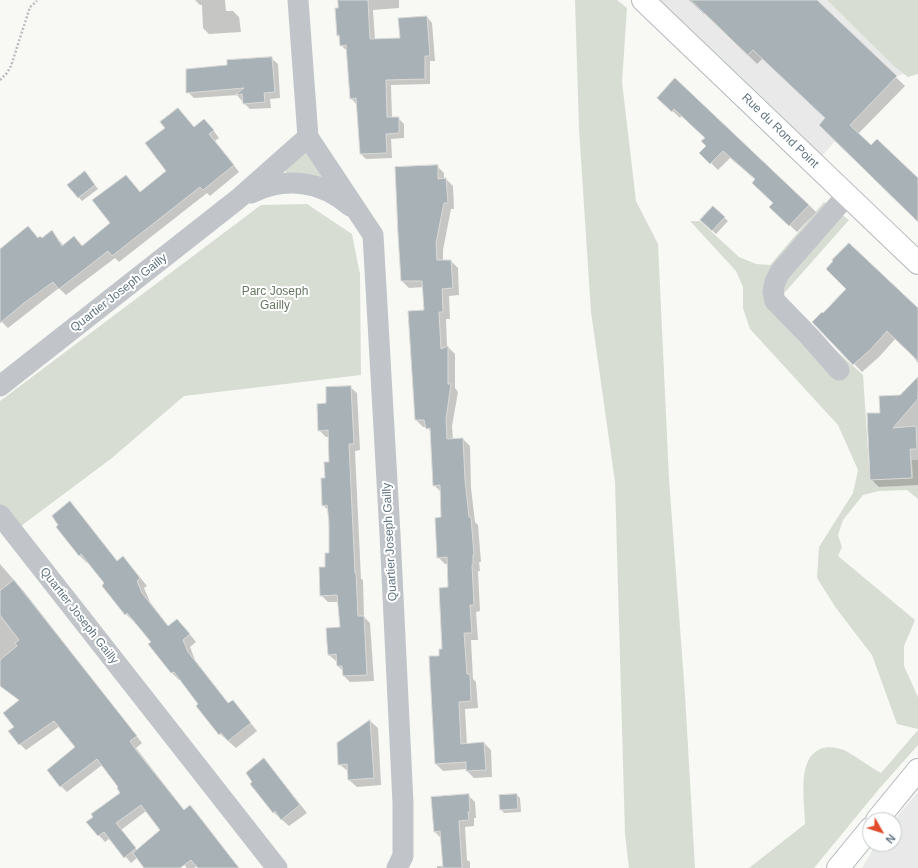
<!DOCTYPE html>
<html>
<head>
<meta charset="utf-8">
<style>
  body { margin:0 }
  #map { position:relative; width:918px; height:868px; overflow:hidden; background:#f8f8f5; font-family:Helvetica,sans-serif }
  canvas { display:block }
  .north { position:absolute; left:862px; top:812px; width:40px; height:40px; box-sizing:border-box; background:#fff; border:1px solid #c1c8cc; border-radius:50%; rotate:129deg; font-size:11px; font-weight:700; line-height:16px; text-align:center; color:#637580 }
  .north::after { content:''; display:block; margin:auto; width:14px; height:18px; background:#e24c2b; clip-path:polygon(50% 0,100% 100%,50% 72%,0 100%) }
</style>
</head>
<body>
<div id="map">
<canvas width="918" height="868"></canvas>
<div class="north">N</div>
</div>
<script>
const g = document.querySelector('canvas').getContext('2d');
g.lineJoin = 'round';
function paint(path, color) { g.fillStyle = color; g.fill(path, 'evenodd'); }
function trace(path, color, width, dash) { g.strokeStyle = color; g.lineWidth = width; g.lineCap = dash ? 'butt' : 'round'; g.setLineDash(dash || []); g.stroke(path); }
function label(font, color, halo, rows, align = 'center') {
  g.font = font + ' Helvetica,sans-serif'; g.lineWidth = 4; g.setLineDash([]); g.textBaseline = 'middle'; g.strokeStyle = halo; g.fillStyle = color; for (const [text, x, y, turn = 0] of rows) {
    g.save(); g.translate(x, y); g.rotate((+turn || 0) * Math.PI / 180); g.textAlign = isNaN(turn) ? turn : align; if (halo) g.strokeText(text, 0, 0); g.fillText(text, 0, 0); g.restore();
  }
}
paint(new Path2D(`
  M657,0H827L904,74L897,76L835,141L822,156Z
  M918,792V868H862L876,844H894V820Z`), '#e8e9e8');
paint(new Path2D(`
  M575,0H617L627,8L622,82L636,201L658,244L669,479L685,695L695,868H629L625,834L615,482L591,312L579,129Z
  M827,0H918V74L908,77L894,66Z
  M305,152L331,176L336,188L285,175L287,166Z
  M824,202L849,220L779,299L863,375L870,480L913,478L912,460H918V499L907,490L879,491L863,495L843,520L838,535L842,547L838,556L915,620L904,646V666L918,697V729L897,724L872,655L836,608L817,578L819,547L853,493L858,470L838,425L750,329L743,308V287L736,271L690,221H700L739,257L756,264L770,265Z
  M307,204L352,234L360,274L361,375L184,396L112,458L13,532L0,515V401L261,205Z
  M918,730V745L879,789L814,868H749L805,824C805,802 796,760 820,749C827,746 836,747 844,750C856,756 868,766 881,773Z`), '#d8ddd4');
paint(new Path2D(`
  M195,0H225L226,11H233L239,17L241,32L209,34L203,28L202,5H200Z
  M339,0H399V8L373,10L375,40L401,39L427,17L432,23L435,61H430V84L391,85L392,118H398L404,124V138L391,139L392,158L366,159L361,154L358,104H356L351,98L347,51L341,45L340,38L338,35L341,8Z
  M689,0H818L817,1L905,86L858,134L871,147L918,179V221L834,140L826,119L763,58L757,64L706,13L704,14Z
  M271,58L278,64L280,98L270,99L271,108L250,109L244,103V101H242L237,95L194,98L188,92L228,66Z
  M659,98L809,205L816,212L797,232L770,207L774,203L756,180L730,158L718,170L701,153L707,146L706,138L682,115L680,118Z
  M178,109L194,128L211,127L219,138L215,141L239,172L210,196L207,193L119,262L115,258L66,295L59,288L8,328L1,321L0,322V255L28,228L38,238L42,239L52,232L64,246L74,238L83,246L111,223L126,176L140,193L167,171L166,128Z
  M437,166L444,173V179H446L453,186L454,209H451L443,250V261H451L458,268L459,295L449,296L450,319H446L447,346L455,354V388L458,392L452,426L453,440L463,439L470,446L471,488L475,522L478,525L481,562H479L480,571H478L480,611L476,612L478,640H471L473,679L476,682L478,708L465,709L467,745L484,743L491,750L492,777L474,778L467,771V769L443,771L436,764L440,656L443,650L449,588L448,564H445L438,557L442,518L441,492L434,485L431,432L427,427H423L416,420L425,311L424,287L409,288L402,281Z
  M85,172L98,189L82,201L68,185Z
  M713,208L728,221L716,234L701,220Z
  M918,313V363L914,358L915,357L896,338L879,357L862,372L813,322Z
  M918,378V485L879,487L871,479L881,414Z
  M350,387L357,393L360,450L355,451L361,579L363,580L364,617L370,623L374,681L350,682L344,676L343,671L338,666V661H336L329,655L341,628L338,602H328L321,595L326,568L330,554L328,510L323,505L326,479L330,463L329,437H326L319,430L328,404Z
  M70,503L77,510L118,562L123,557L130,565L147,586L144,588L150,602L169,627L177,620L184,627L196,642L190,647L195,660L229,704L233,701L257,731L236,748L220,734L200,704L181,679L179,680L172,673L149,644L152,642L134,620L133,621L126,614L106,584L88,561L87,563L79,555Z
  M0,564L26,594L142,743L136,748L174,797L184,811L190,806L196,812L239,868H199L197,866L194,868H187L180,860L170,868H146L138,857L131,863L110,838L105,842L87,822L121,793L120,787L102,765L67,792L61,786L77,747L60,726L26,750L20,744L15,727L19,700L0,686ZM146,811L162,830L137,850L121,830Z
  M370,721L378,728L381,785L357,787L349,780V772L339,764L338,743Z
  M264,760L271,767L307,813L289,826L273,812Z
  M468,795L475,802L476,818H474V826L465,827L467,860L470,862V868H437V866H444L441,838L435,832Z
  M517,795L520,798L521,812L504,813L501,809Z`), '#0003');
const building = new Path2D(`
  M338,0H368L370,39L400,38L398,18L427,16L430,56H425V79L386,80L387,117H399V133L386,134L387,153L360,154L356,98L350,99L346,45L340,46L339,35L337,36L335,8H338Z
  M691,0H817L897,76L850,125L871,145L877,139L918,178V222L819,125L825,118L753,50L748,55Z
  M272,57L275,92L264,93L265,102L243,104L242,94L235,95L244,88L186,93V69L227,65V60Z
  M675,78L809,205L789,226L769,207L773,203L752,183L755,179L723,151L710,164L699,153L706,146L701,141L705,138L674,109L672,112L657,98Z
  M178,108L194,127L204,119L214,130L209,134L234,165L203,190L200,187L112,256L108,251L59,289L53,282L24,303L0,323V249L28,226L38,238L40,236L42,238L52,230L62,246L74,236L82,246L110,223L92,200L126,175L140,192L166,171L145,143L165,128L160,122Z
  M438,165V179L446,178L448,203H444L436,243L437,260H451L453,288L442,289L443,312H439L441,349L448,346V384H451L446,419L447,439L463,438L465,480L469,517H471L474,555H473V565H472L474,605H470L472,633H464L467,674H470L471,701L459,702L461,744L484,742L486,770L466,771V762L435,764L429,656H439V649H442L439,588L448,587L447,557L437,558L435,518L441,517L440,485L433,486L430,428L426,429L424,420H415L408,311L424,310L422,281H401L398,234L395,167Z
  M85,171L95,185L78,198L67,185Z
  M713,206L725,217L712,231L700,220Z
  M849,243L918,308V361L887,331L871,349L853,365L812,322L822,312L823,313L846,289L826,269L833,261L832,260Z
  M918,377V399L893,428L916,426L917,449H910L912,478L870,480L867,413H880L879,396L900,395Z
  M351,386L354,444H349L355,573H356L358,616H364L367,675L343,676L342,666H337L336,654L328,655L327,643L326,628L340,627L337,595L320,596L319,567H325V553H329V521L327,505L322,506L321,478H325L324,462H329L328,430L318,431L317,404L326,403V387Z
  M70,501L117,561L123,556L140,578L137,581L142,593L168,626L177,619L190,634L183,640L188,652L228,703L233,700L251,723L228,741L221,733L219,735L196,706L198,704L174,672L171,673L148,644L151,642L127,613L125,615L102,586L104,583L81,554L79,556L56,527L58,525L52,516Z
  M14,580L137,736L130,741L136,750L184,810L190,805L239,868H198L191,860L180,868H144L133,853L160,830L141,805L116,823L136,848L124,858L104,832L98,836L86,822L93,817L91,814L120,793L117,788L118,787L97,759L60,787L47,770L75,747L54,721L19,745L8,731L14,727L3,713L19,700L0,686V660L17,646L15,643L19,640L0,615V591Z
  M370,720L374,778L348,780L347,764L338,765L337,743Z
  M264,758L300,805L281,820L275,811L273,813L250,784L252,782L246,773Z
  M469,794L470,812H468L469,820L459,821L462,868H443L440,831L434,832L431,797Z
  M517,794L518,809L500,810L499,795Z`);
paint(building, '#a7b1b6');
trace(building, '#d9d9d7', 1);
const secondary = new Path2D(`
  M643,0L918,263
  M877,820L918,770
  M838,868L870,829`);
trace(secondary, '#b3b9bd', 24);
trace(new Path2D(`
  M0,80L7,73L11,66L30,7L37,1`), '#bbbec0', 2.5, [2, 2]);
trace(new Path2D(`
  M298,0L308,137L373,235L390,534L403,803V856L397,868
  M251,193C285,176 322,181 350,206
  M839,370L810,337L775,301L773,292L775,282L780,272L847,195
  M0,386L238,199L308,137
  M0,515L277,868`), '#c1c5c9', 21);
trace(secondary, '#fff', 22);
label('12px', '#637580', '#fff', [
  ["Rue du Rond Point",780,131,44],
  ["Quartier Joseph Gailly",119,293,-38],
  ["Quartier Joseph Gailly",390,542,-93],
  ["Quartier Joseph Gailly",79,616,52]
]);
label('12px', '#677862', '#fff', [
  ["Parc Joseph",275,292],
  ["Gailly",275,306]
]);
</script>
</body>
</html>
